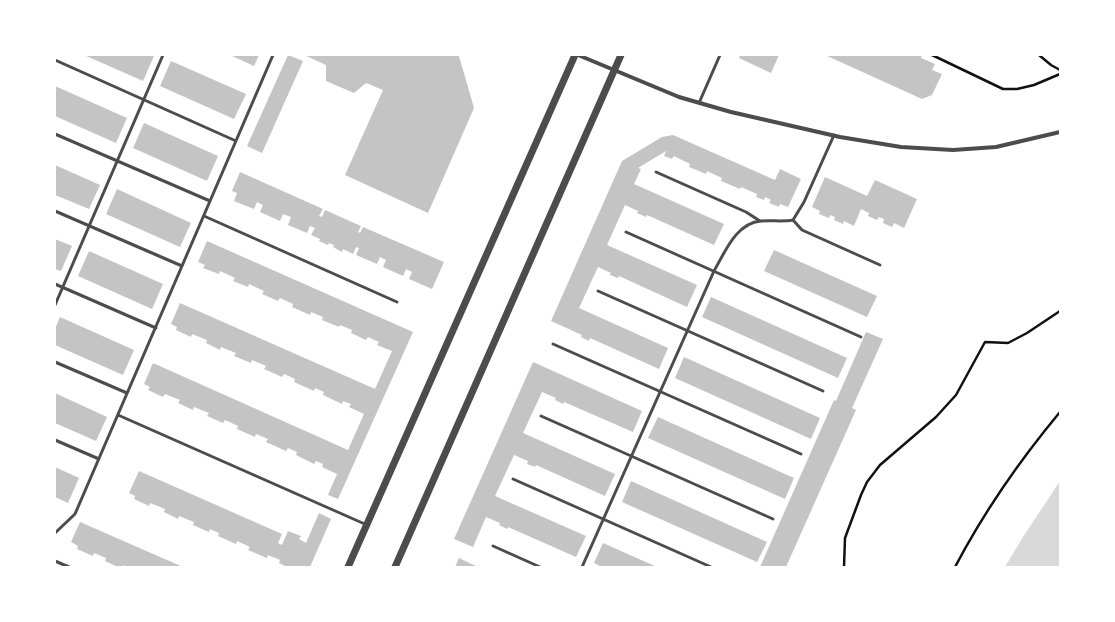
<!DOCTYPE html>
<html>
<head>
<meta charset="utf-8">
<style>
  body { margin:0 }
  #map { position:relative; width:1115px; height:622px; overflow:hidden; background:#fff; font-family:Arial,sans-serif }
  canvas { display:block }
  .frame { position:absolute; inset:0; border:56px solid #fff; pointer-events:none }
</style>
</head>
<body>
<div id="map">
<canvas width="1115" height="622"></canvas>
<div class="frame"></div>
</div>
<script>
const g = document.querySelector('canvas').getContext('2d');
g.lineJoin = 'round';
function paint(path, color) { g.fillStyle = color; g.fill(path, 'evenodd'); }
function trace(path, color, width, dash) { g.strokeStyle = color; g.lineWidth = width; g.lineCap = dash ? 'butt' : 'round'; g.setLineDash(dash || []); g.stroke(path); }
paint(new Path2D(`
  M1060,481V567H1005L1021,540Z`), '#d9d9d9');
paint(new Path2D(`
  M84,55H151L154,56L143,81Z
  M230,55H259L254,66Z
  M288,55L303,61L262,153L247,146Z
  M304,55L459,56L474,108L428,213L345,175L383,90L366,83L354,93L326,81V65Z
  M740,55H779L771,73L739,58Z
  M825,55H922L921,58L935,64L932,70L942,74L932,95L922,99Z
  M171,61L246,94L234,119L160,86Z
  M55,86L127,118L116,143L55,116Z
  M144,123L218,156L207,181L133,148Z
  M673,135L775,180L780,169L801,179L788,207L780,204L779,207L769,203L771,200L765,197L764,200L756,197L757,194L741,187L740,189L721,181L722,178L707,171L706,174L689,167L690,164L674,156L672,159L664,156L666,151L638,168L641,169L634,184L724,224L714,245L647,215L646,217L637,213L638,211L625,205L607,245L697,285L687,307L619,276L618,278L610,275L611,273L598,267L579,308L668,348L659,369L590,338L589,341L581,337L582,335L551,321L622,161L662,137Z
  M55,165L100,185L89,209L55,195Z
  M240,172L323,209L319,216L322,217L325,210L361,226L358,232L360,233L363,227L444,262L432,289L409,279L412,272L406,269L403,276L383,267L386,260L380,257L377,264L356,255L359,248L356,247L353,254L343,249L342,252L333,247L334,245L329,243L328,245L319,241L320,239L311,235L315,228L310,226L307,233L288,225L291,217L283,214L280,221L260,212L263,205L257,202L254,209L234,201L237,193L232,191Z
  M825,177L867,196L875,180L917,199L904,228L894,223L892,227L883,223L884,219L879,217L877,220L868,216L869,213L861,209L854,226L844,221L843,224L834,220L835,217L830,215L829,218L819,214L820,211L812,207Z
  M117,189L191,223L180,247L106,214Z
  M55,239L72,246L61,271L55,269Z
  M207,241L413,332L338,499L328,495L337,474L322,467L323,464L316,461L314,464L296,455L297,452L288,448L286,451L266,442L268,439L256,434L255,437L237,429L238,426L225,420L223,423L207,416L209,413L194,407L193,410L178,403L180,400L165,394L163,397L148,390L150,387L144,384L153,363L348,450L364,414L349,407L351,404L343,401L342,404L323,395L324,392L315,388L314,391L294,382L295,379L284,374L282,377L264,369L266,366L252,360L251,363L234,356L236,353L221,347L220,350L206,343L207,340L192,334L191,337L176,330L177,327L171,324L180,303L375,389L392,351L377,345L379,342L368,337L366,340L351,333L352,330L340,325L339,327L322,320L323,317L311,312L310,315L292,307L293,304L280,298L278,301L262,294L264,291L249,284L248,287L233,281L235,278L220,271L219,274L203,268L205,265L198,262Z
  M774,250L877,296L867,317L764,271Z
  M89,251L163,284L152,309L78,276Z
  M711,297L847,358L838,378L702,317Z
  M60,317L134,350L123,375L55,345V329Z
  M866,332L883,339L852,408L856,410L786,567H760L834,400L836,401Z
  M684,357L820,418L811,439L675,378Z
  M533,362L642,411L633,432L564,402L563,404L555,400L556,398L542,392L523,433L615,474L605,496L536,465L535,467L527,464L528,461L514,455L495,496L586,536L576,557L508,527L507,529L499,525L500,523L486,517L473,547L454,539Z
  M55,393L107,417L96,441L55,423Z
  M658,417L794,478L785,499L648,438Z
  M55,467L79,478L68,503L55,497Z
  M139,471L282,534L278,543L282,545L288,531L301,536L299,539L306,543L319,513L331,519L310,567H287L279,563L280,560L268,555L267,558L248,550L250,547L237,541L236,544L218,536L219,533L210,529L209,532L193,525L194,522L179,516L178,519L164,512L165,509L150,503L149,506L134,499L135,496L129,493Z
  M631,481L767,542L757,562L622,502Z
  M80,522L183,567H126L123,565L122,567H118L105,561L106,558L94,553L93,556L77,549L78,546L71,542Z
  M603,543L657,567H602L594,563Z
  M459,558L478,567H455Z`), '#c4c4c4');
trace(new Path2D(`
  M932,55L1003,89H1017L1034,85L1060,74
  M1039,55L1051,65L1060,70
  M844,567L845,538L861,495L867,482L880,465L936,417L956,395L985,342L1008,343L1027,333L1060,311
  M955,567C984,512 1020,460 1060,412`), '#111', 2.5);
trace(new Path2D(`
  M55,60L236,141
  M699,103L720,55
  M55,134L210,201
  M656,172L746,212L760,221
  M55,211L182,266
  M204,216L397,302
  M793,220L802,230L880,265
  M626,232L861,337
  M55,284L156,328
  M598,291L823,391
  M55,305L163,55
  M553,344L801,454
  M55,362L127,393
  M118,415L367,525
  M541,416L773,519
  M55,440L99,459
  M513,479L711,567
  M55,533L75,514L273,55
  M493,546L540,567
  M55,561L69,567
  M582,567L714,271C725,252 736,223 761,221C772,220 782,222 793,220L804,202L834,135`), '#4c4c4c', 3);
trace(new Path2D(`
  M578,55L679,97L731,112L840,137L901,147L953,150L996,147L1060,132`), '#4c4c4c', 4);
trace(new Path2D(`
  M348,567L575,55
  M395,567L621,55`), '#4c4c4c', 7);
</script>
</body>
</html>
